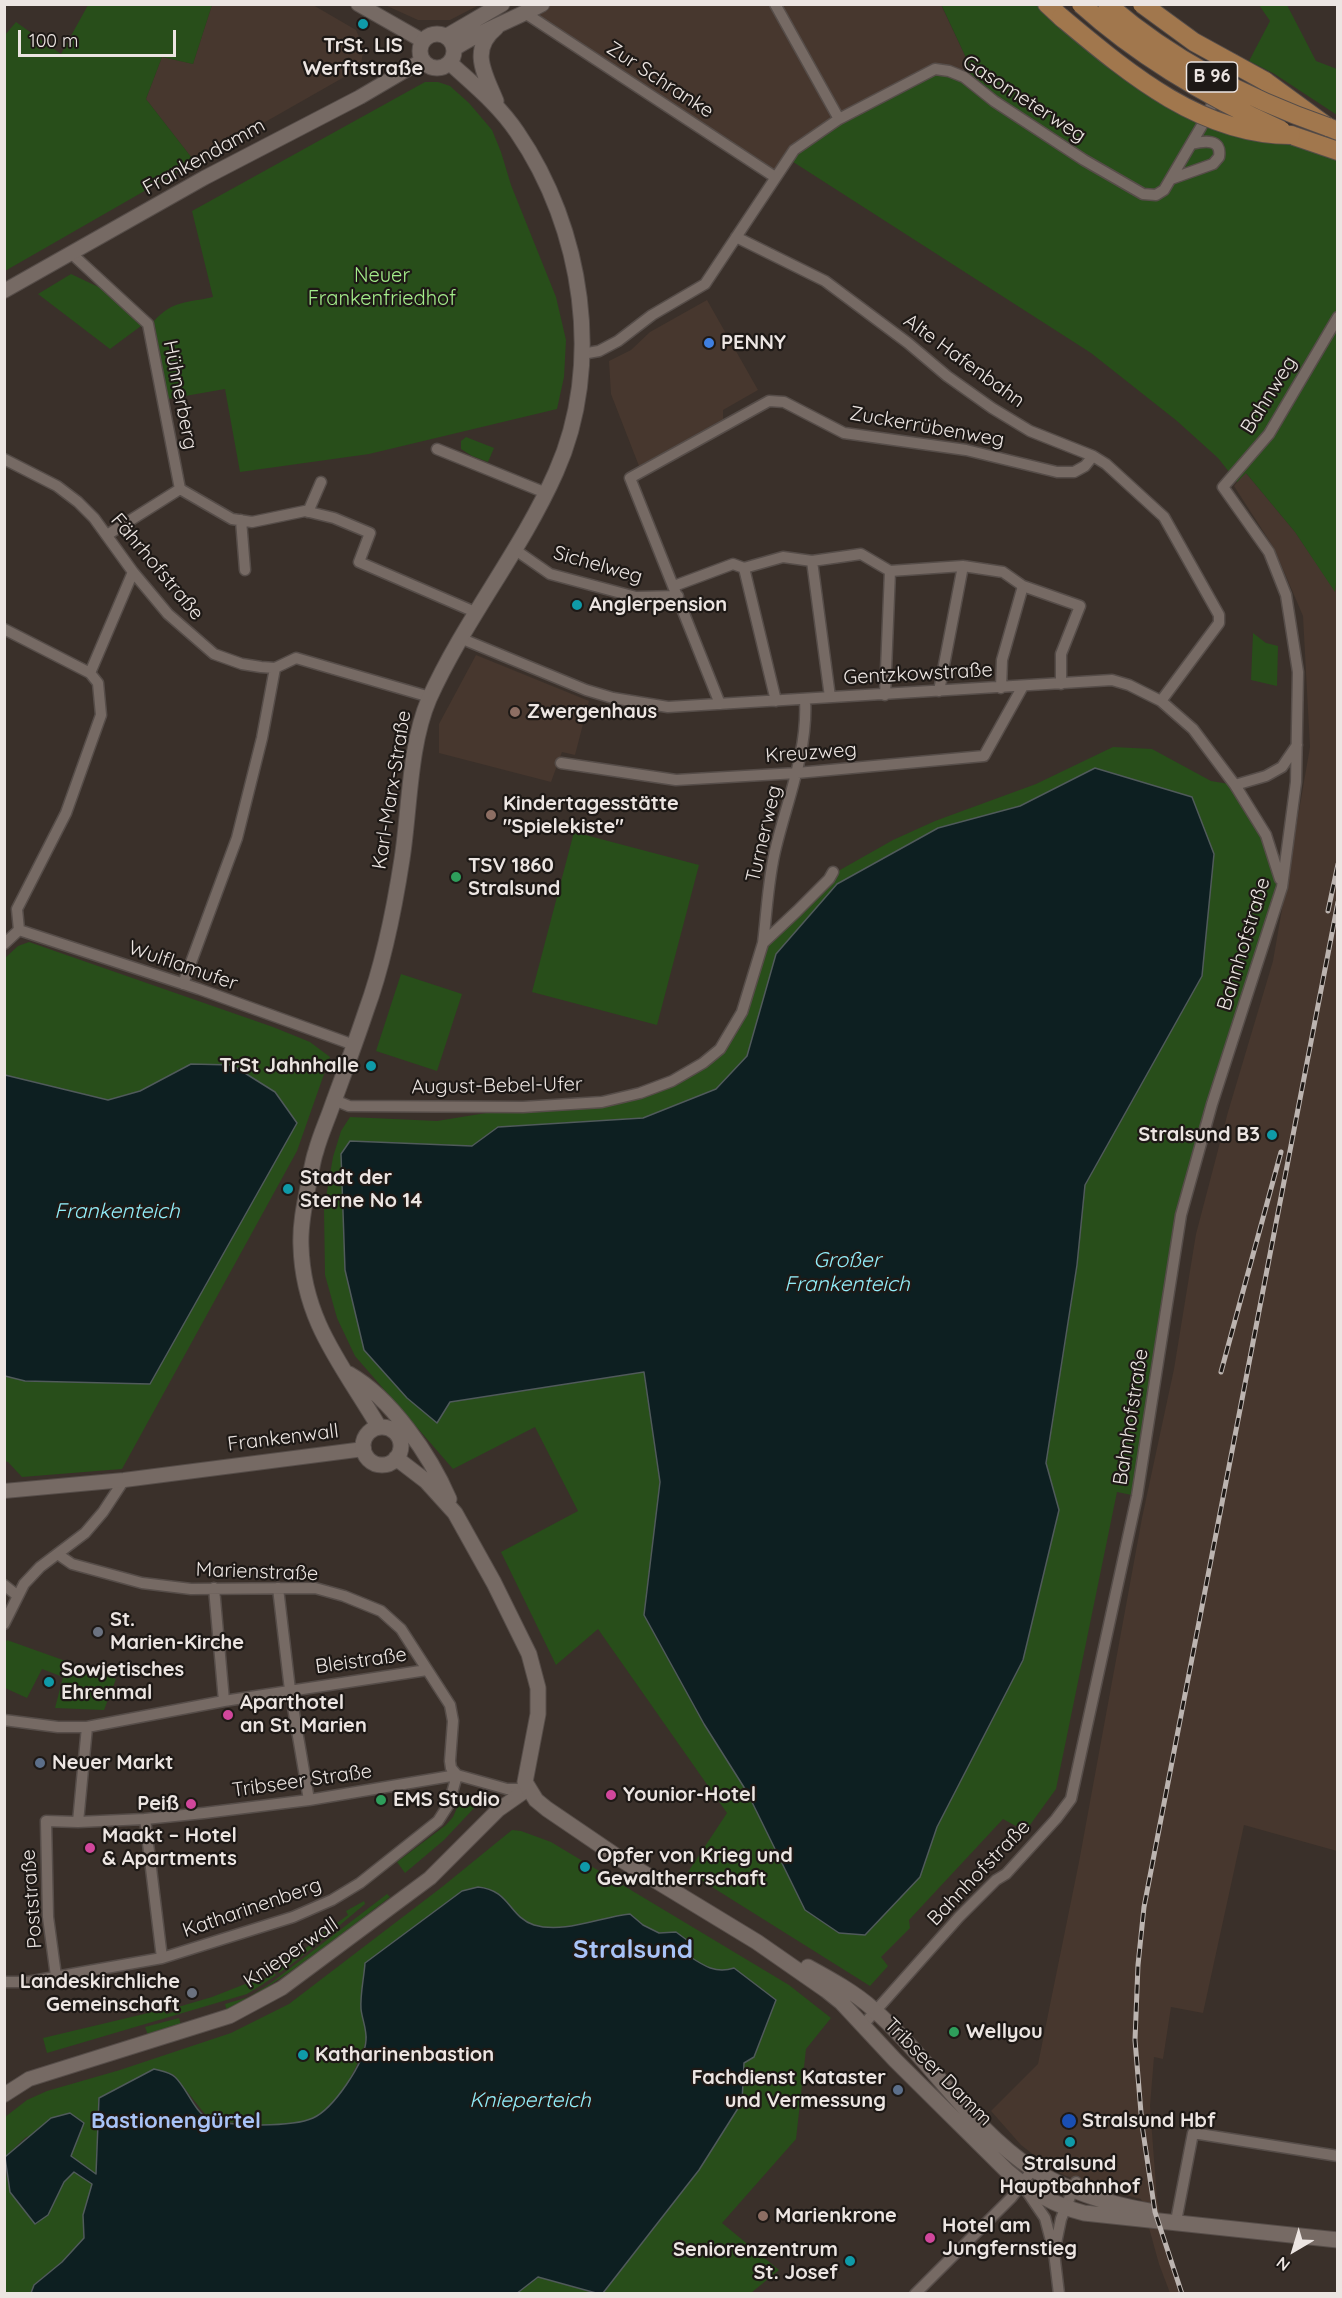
<!DOCTYPE html>
<html>
<head>
<meta charset="utf-8">
<style>
  body { margin:0 }
  #map { position:relative; width:1342px; height:2298px; overflow:hidden; background:#3a302a; font-family:Quicksand,sans-serif }
  canvas { display:block }
  .frame { position:absolute; inset:0; border:6px solid #ece5e2; pointer-events:none }
  .north { position:absolute; left:1264px; top:2220px; width:60px; height:60px; -webkit-text-stroke:4px #1e1916; paint-order:stroke; rotate:218deg; font-size:16px; font-weight:700; line-height:24px; text-align:center; color:#ece5e2 }
  .north::after { content:''; display:block; margin:auto; width:21px; height:27px; background:#ece5e2; clip-path:polygon(50% 0,100% 100%,50% 72%,0 100%) }
  .scale { position:absolute; left:18px; top:30px; width:158px; height:27px; box-sizing:border-box; border:3px solid #ece5e2; border-top:0; padding-left:8px; font-size:18px; line-height:21px; white-space:nowrap; color:#ece5e2; -webkit-text-stroke:4px #1e1916; paint-order:stroke }
</style>
</head>
<body>
<div id="map">
<canvas width="1342" height="2298"></canvas>
<div class="frame"></div>
<div class="north">N</div>
<div class="scale">100 m</div>
</div>
<script>
const g = document.querySelector('canvas').getContext('2d');
g.lineJoin = 'round';
function paint(path, color) { g.fillStyle = color; g.fill(path, 'evenodd'); }
function trace(path, color, width, dash) { g.strokeStyle = color; g.lineWidth = width; g.lineCap = dash ? 'butt' : 'round'; g.setLineDash(dash || []); g.stroke(path); }
function label(font, color, halo, rows, align = 'center') {
  g.font = font + ' Quicksand,sans-serif'; g.lineWidth = 4.5; g.setLineDash([]); g.textBaseline = 'middle'; g.strokeStyle = halo; g.fillStyle = color; for (const [text, x, y, turn = 0] of rows) {
    g.save(); g.translate(x, y); g.rotate((+turn || 0) * Math.PI / 180); g.textAlign = isNaN(turn) ? turn : align; if (halo) g.strokeText(text, 0, 0); g.fillText(text, 0, 0); g.restore();
  }
}
paint(new Path2D(`
  M542,4L941,5L968,62L964,77L839,119L775,177L532,19Z
  M212,5H313L356,30L364,48L360,68L195,162L146,99L162,57L193,64Z
  M385,5H479L450,20H418Z
  M707,300L758,390L723,410V419L639,466L611,394L609,361L631,350L650,332Z
  M1245,472L1295,532L1335,591L1337,567V1851L1244,1825L1203,2013L1171,2007L1163,2059L1154,2057L1150,2106L1157,2199L1162,2228L1184,2293H1170L1159,2264L1141,2199L1099,2188L1064,2175L1048,2166L1021,2145L991,2111L1038,2064L1079,1862L1142,1518L1174,1369L1196,1234L1228,1112L1273,961L1310,747L1303,616L1274,548L1234,486Z
  M476,655L589,701L575,755L562,752L551,782L439,753V724Z`), '#47372e');
paint(new Path2D(`
  M941,4L1047,5L1172,99L1337,151L1338,567L1335,592L1295,532L1246,473L1237,482L1218,458L1177,421L1091,353L787,158L794,150L935,69L964,77L968,62Z
  M88,5H212L193,64L162,57L146,99L195,162L5,271V35L16,22L61,54Z
  M1259,5H1287L1316,61L1337,69V115L1273,73L1249,61L1270,21Z
  M425,82H438L450,86L469,103L492,130L501,152L511,185L556,297L566,340L564,377L557,409L369,454L240,472L225,389L168,399L154,321C173,300 187,303 213,297L192,211Z
  M71,274L109,292L141,326L110,349L38,294Z
  M466,437L494,448L488,462L472,456L461,449V441Z
  M1253,633L1266,643L1278,646L1277,686L1251,680Z
  M1113,747L1152,749L1211,781L1235,785L1266,835L1282,887L1181,1215L1137,1496L1117,1492L1056,1789L1027,1829L1023,1830L1003,1819L909,1920L910,1928L881,1957L888,1966L870,1986L688,1872L727,1813L598,1629L556,1665L501,1552L578,1511L535,1427L453,1469L355,1356L337,1318L325,1275L324,1209L333,1157L341,1131L350,1117L437,1121L523,1107L640,1093L703,1063L742,1012L763,943L840,870L893,840L935,821L1036,784ZM1095,768L1202,976L1085,1185L1077,1265L1046,1463L1059,1511L1023,1660L937,1827L920,1877L747,1792L704,1724L644,1615L660,1482L644,1372L450,1402L437,1423L350,1141L472,1146L498,1127L643,1118L716,1089L747,1056L776,954L837,884L938,828L1020,806Z
  M574,832L699,865L657,1025L532,992Z
  M29,942L273,1027L310,1042L330,1057L297,1151L122,1469L22,1477L8,1462L5,1461L4,1376L25,1381L191,1064L140,1091L108,1100L5,1075L6,1055L4,1052L5,958L18,946Z
  M401,974L462,994L437,1071L376,1051Z
  M7,1640L116,1679L104,1710L55,1708L63,1677L42,1669L27,1698L5,1688L4,1644Z
  M463,1794L477,1805L444,1840L405,1873L397,1862L446,1825L453,1817Z
  M512,1830L521,1831L551,1842L789,1985L831,2018L806,2049L796,2139L722,2223L779,2270L751,2293H603L699,2170L742,2102L744,2062L724,1972L707,1968L689,1956L691,1943L676,1932L659,1933L643,1925L630,1914C602,1916 551,1938 526,1921C522,1919 519,1915 516,1912L366,2040C359,2066 339,2104 315,2117C288,2132 237,2124 208,2118L174,2075L154,2069L99,2098L96,2174L71,2156L84,2123L26,2137L5,2157V2117L27,2100L47,2091L120,2070L231,2033L289,2004L442,1887Z
  M387,1894L390,1897C337,1938 285,1979 227,2011L225,2004L249,1997L271,1983Z
  M364,1901L365,1904C328,1935 288,1970 247,1994L47,2053L43,2038L165,2009L166,2014L178,2011V2007L212,1997L263,1977L265,1979L274,1973L276,1975L279,1973L275,1966L298,1950L300,1952L310,1945V1940L320,1935L348,1915L346,1911Z
  M179,2018L181,2025L148,2035L145,2027Z
  M4,2164L10,2192L48,2215L64,2182L74,2172L92,2184L83,2215L84,2238L62,2262L34,2285L31,2293H5Z
  M538,2277L596,2293L516,2294Z`), '#284e1a');
const water = new Path2D(`
  M1095,768L1192,797L1214,854L1202,976L1085,1185L1077,1265L1046,1463L1059,1510L1023,1660L937,1827L920,1877L865,1935L839,1933L805,1910L747,1792L704,1724L644,1615L660,1482L644,1372L450,1402L437,1423L407,1398L364,1350L345,1270L341,1154L350,1141L472,1146L498,1127L643,1118L716,1089L747,1056L776,954L837,884L938,828L1020,806Z
  M191,1064L232,1065L275,1092L297,1123L150,1384L25,1381L5,1376V1075L108,1100L140,1091Z
  M478,1887C510,1890 509,1917 534,1925C564,1934 600,1917 630,1914L643,1925L659,1933L676,1932L691,1943L689,1956C704,1966 716,1974 734,1968L776,2000L754,2057L744,2063L742,2102L699,2170L603,2293H596L538,2277L516,2294L31,2293L34,2285L62,2262L84,2238L83,2215L92,2184L74,2172L64,2182L48,2215L35,2224L10,2192L5,2157L51,2118L70,2113L84,2123L71,2156L96,2174L99,2098L154,2069C161,2071 170,2072 175,2077C187,2088 194,2112 209,2119C230,2127 293,2127 313,2118C333,2109 365,2063 366,2040C367,2030 362,2019 361,2009C360,1994 364,1978 365,1963L462,1891Z`);
paint(water, '#0d1f21');
trace(water, '#505a5b', 1.5);
const minor = new Path2D(`
  M775,4L839,119
  M525,13L775,177
  M1171,179L1213,164L1219,157C1222,138 1204,141 1191,144
  M736,237L825,281L908,343L947,376L992,408L1030,431L1093,456L1106,464L1164,517L1219,615V623L1161,701
  M72,254L148,324L180,489L107,535
  M582,354L599,351L618,341L652,315L705,284L794,150L839,119L935,69L949,71L964,77L994,101L1084,160L1143,194L1156,195L1164,190L1201,127L1234,60
  M437,449L546,493
  M4,459L57,486L78,502L94,518L133,572L168,614L214,654L242,664L261,667L275,668L296,658L430,697
  M180,489L232,519L252,522L305,511L334,518L370,533L359,562L475,612
  M308,512L321,482
  M241,520L245,570
  M514,549L550,574L636,597L678,596
  M812,561L830,697
  M674,586L733,564L744,568
  M4,629L90,673
  M460,638L586,690L613,698L668,707L1112,680L1129,685L1161,701L1193,729L1235,785L1266,835L1280,879
  M1001,688L1002,660L1023,586
  M939,691L963,566
  M885,695L890,571
  M776,701L744,568L783,557L812,561L861,554L890,571L963,566L1003,572L1023,586L1080,606L1061,654V684
  M720,704L630,478L769,401L784,402L844,433L966,450L1057,472H1074L1085,466L1093,456
  M561,763L676,780L797,773L984,756L1023,686
  M1235,785L1266,776L1282,767L1297,745
  M19,930L17,909L66,813L101,715L98,683L90,673L133,572
  M763,943C767,911 768,878 776,847C788,798 808,750 805,699
  M4,944L19,930L199,989L354,1045
  M183,984L237,838L262,738L275,668
  M334,1100L349,1106L523,1107L602,1102L640,1093L672,1081L703,1063L720,1049L742,1012L763,943L797,911L829,879L833,872
  M59,1555L72,1564L142,1583L191,1589L315,1588L344,1596L381,1611L401,1629L450,1705L453,1721L450,1761L451,1768L457,1775
  M4,1585L18,1596
  M214,1588L224,1701
  M278,1588L290,1690L309,1800
  M4,1624L24,1584L40,1567L85,1533L103,1512L124,1480
  M4,1720L58,1727H87L224,1701L427,1670
  M145,1819L162,1958
  M78,1822L87,1727
  M56,1976L48,1917L46,1821L78,1822L145,1819L204,1813L309,1800L457,1775L507,1789H528
  M4,1982H27L162,1958L293,1917L332,1900L360,1883L438,1821L449,1804L457,1775
  M863,2025L959,1917L996,1880L1006,1874L1056,1819L1071,1799L1137,1496L1181,1215L1212,1104L1282,887L1296,782L1298,672L1286,595L1269,552L1223,487L1269,434L1338,317
  M1026,2190L1045,2218L1054,2252L1059,2294
  M1177,2216L1193,2133L1338,2156
  M1055,2248L1061,2219L1076,2182
  M915,2294L1011,2198L1033,2169`);
const tertiary = new Path2D(`
  M358,4L423,41
  M4,291L204,178L360,97L423,60
  M4,1491L124,1480L364,1449
  M4,2095L29,2079L230,2016L282,1988L430,1878L498,1810L528,1789`);
const secondary = new Path2D(`
  M496,28C469,50 485,74 496,101
  M420 51a17 17 0 1 1 34 0a17 17 0 1 1-34 0Z
  M447,36L502,4
  M455,48C482,30 513,20 542,4
  M349,1374C391,1398 430,1455 449,1499
  M379,1427C343,1366 303,1321 301,1246C300,1226 304,1206 308,1187C311,1175 312,1162 316,1151C320,1136 326,1123 331,1109C343,1076 355,1044 366,1011C384,962 394,911 402,859C410,808 409,746 429,699C465,619 521,551 556,472C604,365 583,228 517,132C499,105 474,85 450,63
  M363 1446a19 19 0 1 1 38 0a19 19 0 1 1-38 0Z
  M396,1458L426,1481L455,1513L494,1583L529,1654L538,1688V1714L525,1782L536,1800L547,1809L622,1860L757,1942L826,1990L841,2002L895,2060L1008,2172C1030,2191 1056,2206 1084,2213L1338,2240
  M808,1967C830,1979 854,1992 873,2009C930,2059 970,2128 1034,2170C1070,2192 1108,2204 1149,2211`);
const trunk = new Path2D(`
  M1047,4L1061,17
  M1265,81L1328,127L1338,131
  M1291,135L1338,151`);
trace(minor, '#564d49', 13);
trace(tertiary, '#564d49', 16);
trace(secondary, '#564d49', 17);
trace(trunk, '#564d49', 20);
trace(minor, '#766a64', 10);
trace(tertiary, '#766a64', 14);
trace(secondary, '#766a64', 15);
trace(trunk, '#a1774d', 18);
const rail = new Path2D(`
  M1328,911L1338,864
  M1221,1372L1281,1152
  M1182,2294L1155,2212L1142,2125L1135,2040L1138,1965L1144,1907L1338,902`);
trace(rail, '#bcb4b0', 5);
trace(rail, '#1e1916', 3, [9]);
const trunkBridge = new Path2D(`
  M1081,4C1141,58 1208,97 1281,130
  M1107,4C1172,61 1248,99 1328,127
  M1142,4L1194,42L1265,81
  M1061,17C1127,72 1200,135 1291,135`);
trace(trunkBridge, '#564d49', 20, []);
trace(trunkBridge, '#a1774d', 18);
for (const [x, y, r, color] of [
  [363,24,6,"#0f9aa8"],
  [709,343,6,"#3f7fe0"],
  [577,605,6,"#0f9aa8"],
  [515,712,6,"#8d6e63"],
  [491,815,6,"#8d6e63"],
  [456,877,6,"#2e9e5b"],
  [371,1066,6,"#0f9aa8"],
  [1272,1135,6,"#0f9aa8"],
  [288,1189,6,"#0f9aa8"],
  [98,1632,6,"#6b7280"],
  [49,1682,6,"#0f9aa8"],
  [228,1715,6,"#d1479c"],
  [40,1763,6,"#5c6f8a"],
  [611,1795,6,"#d1479c"],
  [381,1800,6,"#2e9e5b"],
  [191,1804,6,"#d1479c"],
  [90,1848,6,"#d1479c"],
  [585,1867,6,"#0f9aa8"],
  [192,1993,6,"#6b7280"],
  [954,2032,6,"#2e9e5b"],
  [303,2055,6,"#0f9aa8"],
  [898,2090,6,"#5c6f8a"],
  [1069,2121,8,"#1a4fb4"],
  [1070,2142,6,"#0f9aa8"],
  [763,2216,6,"#8d6e63"],
  [930,2238,6,"#d1479c"],
  [850,2261,6,"#0f9aa8"]
]) { const dot = new Path2D(); dot.arc(x, y, r, 0, 2 * Math.PI); g.fillStyle = color; g.fill(dot); trace(dot, '#1e1916', 2); }
for (const [x, y, w] of [
  [1212,77,51]
]) { const box = new Path2D(); box.roundRect(x - w / 2, y - 15, w, 30, 4.5); g.fillStyle = '#1e1916'; g.fill(box); trace(box, '#ece5e2', 1.5); }
label('bold 18px', '#ece5e2', null, [
  ["B 96",1212,77]
]);
label('bold 20px', '#ece5e2', '#1e1916', [
  ["TrSt. LIS",363,46,"center"],
  ["Werftstraße",363,69,"center"],
  ["PENNY",721,343],
  ["Anglerpension",589,605],
  ["Zwergenhaus",527,712],
  ["Kindertagesstätte",503,804],
  ["\"Spielekiste\"",503,827],
  ["TSV 1860",468,866],
  ["Stralsund",468,889],
  ["TrSt Jahnhalle",359,1066,"right"],
  ["Stralsund B3",1260,1135,"right"],
  ["Stadt der",300,1178],
  ["Sterne No 14",300,1201],
  ["St.",110,1620],
  ["Marien-Kirche",110,1643],
  ["Sowjetisches",61,1670],
  ["Ehrenmal",61,1693],
  ["Aparthotel",240,1703],
  ["an St. Marien",240,1726],
  ["Neuer Markt",52,1763],
  ["Younior-Hotel",623,1795],
  ["EMS Studio",393,1800],
  ["Peiß",179,1804,"right"],
  ["Maakt – Hotel",102,1836],
  ["& Apartments",102,1859],
  ["Opfer von Krieg und",597,1856],
  ["Gewaltherrschaft",597,1879],
  ["Landeskirchliche",180,1982,"right"],
  ["Gemeinschaft",180,2005,"right"],
  ["Wellyou",966,2032],
  ["Katharinenbastion",315,2055],
  ["Fachdienst Kataster",886,2078,"right"],
  ["und Vermessung",886,2101,"right"],
  ["Stralsund Hbf",1082,2121],
  ["Stralsund",1070,2164,"center"],
  ["Hauptbahnhof",1070,2187,"center"],
  ["Marienkrone",775,2216],
  ["Hotel am",942,2226],
  ["Jungfernstieg",942,2249],
  ["Seniorenzentrum",838,2250,"right"],
  ["St. Josef",838,2273,"right"]
], 'left');
label('20px', '#ece5e2', '#1e1916', [
  ["Zur Schranke",660,80,33],
  ["Gasometerweg",1024,99,33],
  ["Frankendamm",204,157,-29],
  ["Alte Hafenbahn",964,361,36],
  ["Hühnerberg",180,395,79],
  ["Bahnweg",1269,395,-58],
  ["Zuckerrübenweg",927,427,10],
  ["Sichelweg",598,565,16],
  ["Fährhofstraße",157,567,50],
  ["Gentzkowstraße",918,674,-3],
  ["Kreuzweg",811,753,-4],
  ["Karl-Marx-Straße",392,790,-81],
  ["Turnerweg",764,834,-77],
  ["Bahnhofstraße",1244,944,-73],
  ["Wulflamufer",183,966,19],
  ["August-Bebel-Ufer",497,1086,-1],
  ["Bahnhofstraße",1131,1417,-81],
  ["Frankenwall",283,1438,-7],
  ["Marienstraße",257,1572,2],
  ["Bleistraße",361,1661,-8],
  ["Tribseer Straße",302,1781,-8],
  ["Bahnhofstraße",979,1873,-46],
  ["Poststraße",32,1899,-94],
  ["Katharinenberg",252,1908,-19],
  ["Knieperwall",291,1953,-34],
  ["Tribseer Damm",938,2072,45]
]);
label('20px', '#a4ed8b', '#1e1916', [
  ["Neuer",382,276],
  ["Frankenfriedhof",382,299]
]);
label('italic 21px', '#92eefa', '#1e1916', [
  ["Frankenteich",117,1212],
  ["Großer",847,1261],
  ["Frankenteich",847,1285],
  ["Knieperteich",530,2101]
]);
label('bold 22px', '#a8c3f7', '#1e1916', [
  ["Bastionengürtel",176,2121]
]);
label('bold 26px', '#a8c3f7', '#1e1916', [
  ["Stralsund",633,1950]
]);
</script>
</body>
</html>
